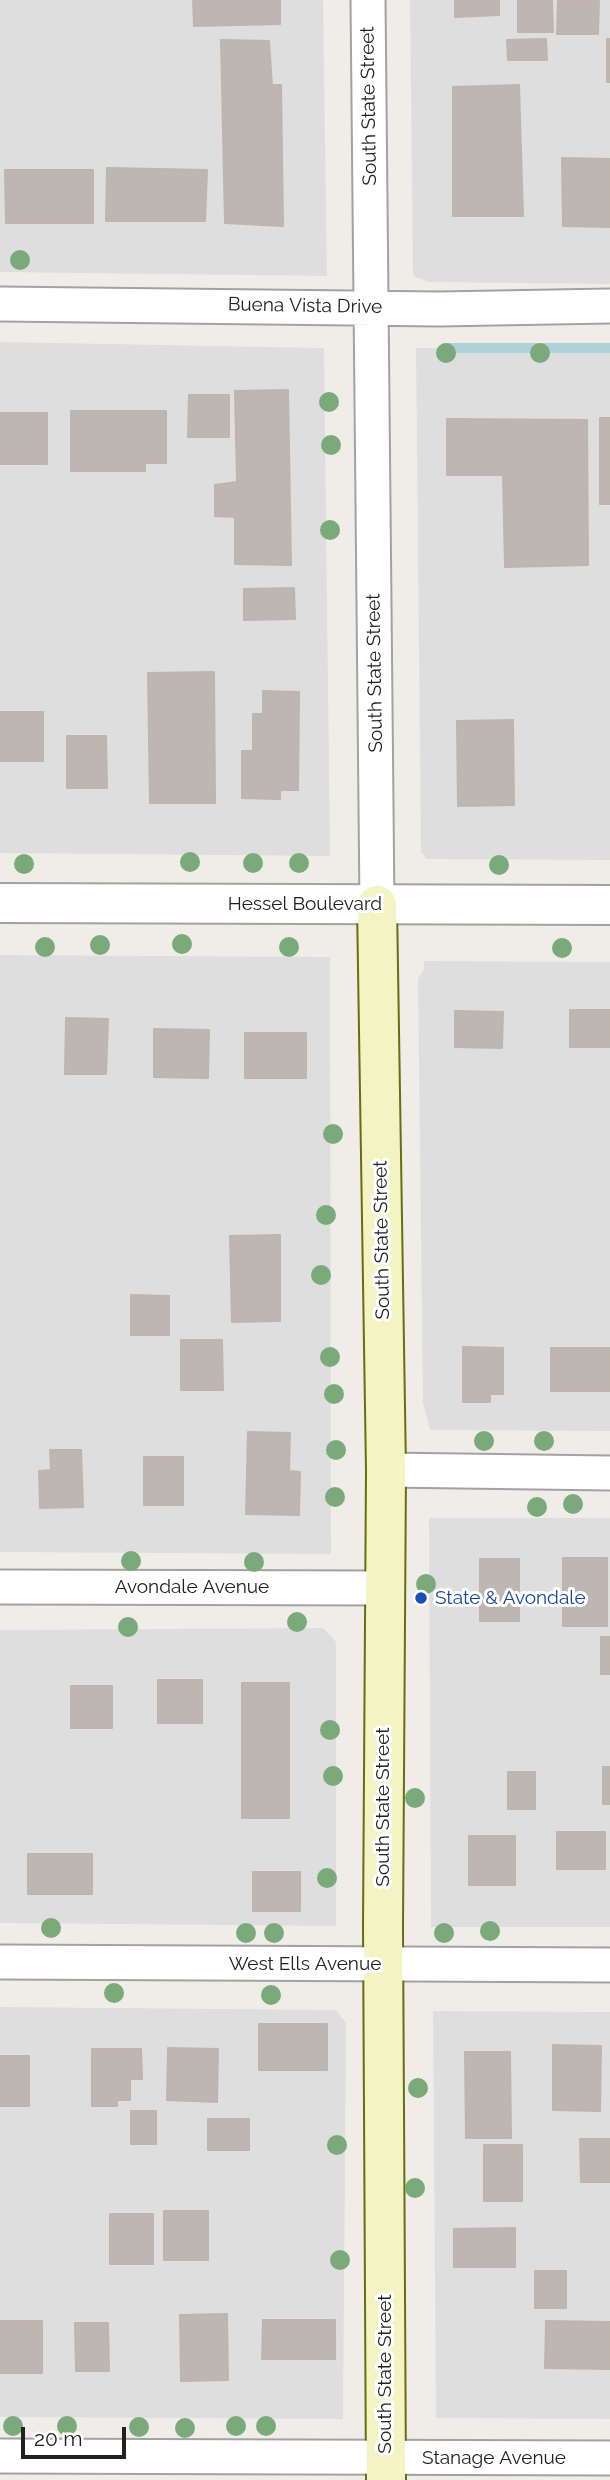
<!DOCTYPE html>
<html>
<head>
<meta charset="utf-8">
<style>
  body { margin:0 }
  #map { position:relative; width:610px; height:2480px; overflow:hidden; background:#f0ede9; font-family:Raleway,sans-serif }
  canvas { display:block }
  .scale { position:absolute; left:21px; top:2427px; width:105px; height:32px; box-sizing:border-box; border:4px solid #212121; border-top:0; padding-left:9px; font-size:21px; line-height:24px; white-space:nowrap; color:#212121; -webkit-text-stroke:5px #fff; paint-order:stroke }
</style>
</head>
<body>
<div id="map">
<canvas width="610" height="2480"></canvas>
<div class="scale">20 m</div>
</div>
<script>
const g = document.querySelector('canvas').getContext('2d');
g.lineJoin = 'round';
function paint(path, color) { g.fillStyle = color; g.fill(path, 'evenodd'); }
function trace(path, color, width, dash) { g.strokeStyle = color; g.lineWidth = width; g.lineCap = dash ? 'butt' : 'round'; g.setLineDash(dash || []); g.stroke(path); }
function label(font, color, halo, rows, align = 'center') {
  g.font = font + ' Raleway,sans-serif'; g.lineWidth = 6; g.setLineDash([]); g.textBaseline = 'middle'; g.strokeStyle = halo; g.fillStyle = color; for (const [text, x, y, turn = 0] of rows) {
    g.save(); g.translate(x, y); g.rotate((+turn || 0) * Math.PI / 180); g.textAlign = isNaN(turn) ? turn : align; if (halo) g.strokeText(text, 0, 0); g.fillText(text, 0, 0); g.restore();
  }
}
paint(new Path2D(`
  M0,0H323L327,276L0,272Z
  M410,0H610V284L429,282L413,276Z
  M0,342L324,348L330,856L0,853Z
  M416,348H610V860L427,859L421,852Z
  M0,955L330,957L331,1554L0,1552Z
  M424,961L610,962V1431L430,1430L423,1403L418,979L424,969Z
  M429,1518H610V1927H431Z
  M323,1628L336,1642V1926L0,1923V1630Z
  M0,2007L336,2010L346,2023L343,2419L0,2417Z
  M433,2011L610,2012V2419L436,2418Z`), '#dfdede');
trace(new Path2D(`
  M445,348H610`), '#afd1d8', 10);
const building = new Path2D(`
  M193,0H280V24L194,26Z
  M455,0H499V15L455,17Z
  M518,0H552L553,32H518Z
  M558,1H599L598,34H557Z
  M546,39L547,60H508L507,40Z
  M607,39H610V82H607Z
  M221,40L269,41L272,85H281L283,226L225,223Z
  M519,85L523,216H453V87Z
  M562,158L610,159V227L563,226Z
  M107,168L207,170L205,221H106Z
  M5,170H93V223H6Z
  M288,390L291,565L235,564V517L215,516V485L237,482L235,391Z
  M189,395H229V437H188Z
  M71,411H166V463H145V471H71Z
  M0,413H47V464H0Z
  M600,418H610V504H600Z
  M447,419L587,420L588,565L505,567L503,475H447Z
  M294,588L295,619L244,620V589Z
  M214,672L215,803H150L148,673Z
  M263,691L299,692L298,790H280V799L242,798V751H253V714H263Z
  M0,712H43V761H0Z
  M513,720L514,805L458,806L457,721Z
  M67,736H106L107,788H67Z
  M570,1010H610V1047H570Z
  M455,1011L503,1012L502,1048L455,1047Z
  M66,1018L108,1019L106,1074H65Z
  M154,1029L209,1030L208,1078L154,1077Z
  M245,1033H306V1078H245Z
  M280,1235V1321L232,1322L230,1236Z
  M131,1295L169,1296V1335H131Z
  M181,1340H222L223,1390H181Z
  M463,1347L503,1348V1394H490V1402H463Z
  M551,1348H610V1391H551Z
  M248,1432L290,1433L289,1471L300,1472L299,1515L246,1514Z
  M50,1450H81L83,1507L40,1508L39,1471L51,1470Z
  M144,1457H183V1505H144Z
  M563,1558H607V1626H563Z
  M480,1559H519V1621H480Z
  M601,1637H610V1674H601Z
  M158,1680H202V1723H158Z
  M242,1683H289V1818H242Z
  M71,1686H112V1728H71Z
  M603,1767H610V1804H603Z
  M508,1772H535V1809H508Z
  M557,1832H605V1869H557Z
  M469,1836H515V1885H469Z
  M28,1854H92V1894H28Z
  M253,1872H300V1911H253Z
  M259,2024H327V2070H259Z
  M553,2045L601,2046L600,2111L553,2110Z
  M168,2048L218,2049L217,2102L167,2100Z
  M92,2049H141L142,2079H130V2100H117V2106H92Z
  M465,2052H510L511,2138H466Z
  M0,2056H29V2106H0Z
  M131,2111H156V2144H131Z
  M208,2119H249V2150H208Z
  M580,2139H610V2182H581Z
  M484,2145H522V2201H484Z
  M164,2211H208V2260H164Z
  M110,2214H153V2264H110Z
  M515,2228V2267H454V2229Z
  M535,2271H566V2308H535Z
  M227,2314L228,2380L181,2381L180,2315Z
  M263,2320H335V2359H262Z
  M0,2321H42V2373H0Z
  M546,2321L610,2322V2369L545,2368Z
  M75,2323H108L109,2371H76Z`);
paint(building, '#bdb6b2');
trace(building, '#c0b4ad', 2);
const minor = new Path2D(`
  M368,0L377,905
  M0,304L439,309L610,306
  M386,1470L610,1473
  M0,1587L384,1588
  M0,1962L610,1965
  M0,2456L610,2458`);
const tertiary = new Path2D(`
  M0,903L610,905`);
const secondary = new Path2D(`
  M377,905L386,1470L383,1926L386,2480`);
trace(minor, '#a2a2a2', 37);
trace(tertiary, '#a2a2a2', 42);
trace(secondary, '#686d12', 42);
trace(minor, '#fff', 33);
trace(tertiary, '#fff', 38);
trace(secondary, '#f3f3c4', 38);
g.fillStyle = '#7aaa79';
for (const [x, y] of [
  [20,260],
  [446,353],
  [540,353],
  [329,402],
  [331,445],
  [330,530],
  [190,862],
  [253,863],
  [299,863],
  [24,864],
  [499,865],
  [182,944],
  [100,945],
  [45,947],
  [289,947],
  [562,948],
  [333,1134],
  [326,1215],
  [321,1275],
  [330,1357],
  [334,1394],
  [484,1441],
  [544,1441],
  [336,1450],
  [335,1497],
  [573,1504],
  [537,1507],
  [131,1561],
  [254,1562],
  [426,1584],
  [297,1622],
  [128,1627],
  [330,1730],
  [333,1776],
  [415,1798],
  [327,1878],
  [51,1928],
  [490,1931],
  [246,1933],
  [274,1933],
  [444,1933],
  [114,1993],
  [271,1995],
  [418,2088],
  [337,2145],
  [415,2188],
  [340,2260],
  [13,2426],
  [67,2426],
  [236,2426],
  [266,2426],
  [139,2427],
  [185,2428]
]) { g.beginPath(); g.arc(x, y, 10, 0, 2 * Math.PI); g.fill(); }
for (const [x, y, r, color] of [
  [421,1598,7,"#1a4fb4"]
]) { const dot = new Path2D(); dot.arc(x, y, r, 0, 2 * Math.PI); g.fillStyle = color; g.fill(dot); trace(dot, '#fff', 2.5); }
label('19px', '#212121', '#fff', [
  ["South State Street",369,106,-91],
  ["Buena Vista Drive",305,306,1],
  ["South State Street",375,673,-91],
  ["Hessel Boulevard",305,904],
  ["South State Street",382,1240,-91],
  ["Avondale Avenue",192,1587],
  ["South State Street",383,1807,-90],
  ["West Ells Avenue",305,1964],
  ["South State Street",385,2374,-90],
  ["Stanage Avenue",494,2458]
]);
label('19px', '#164399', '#fff', [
  ["State & Avondale",435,1598]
], 'left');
</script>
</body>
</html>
